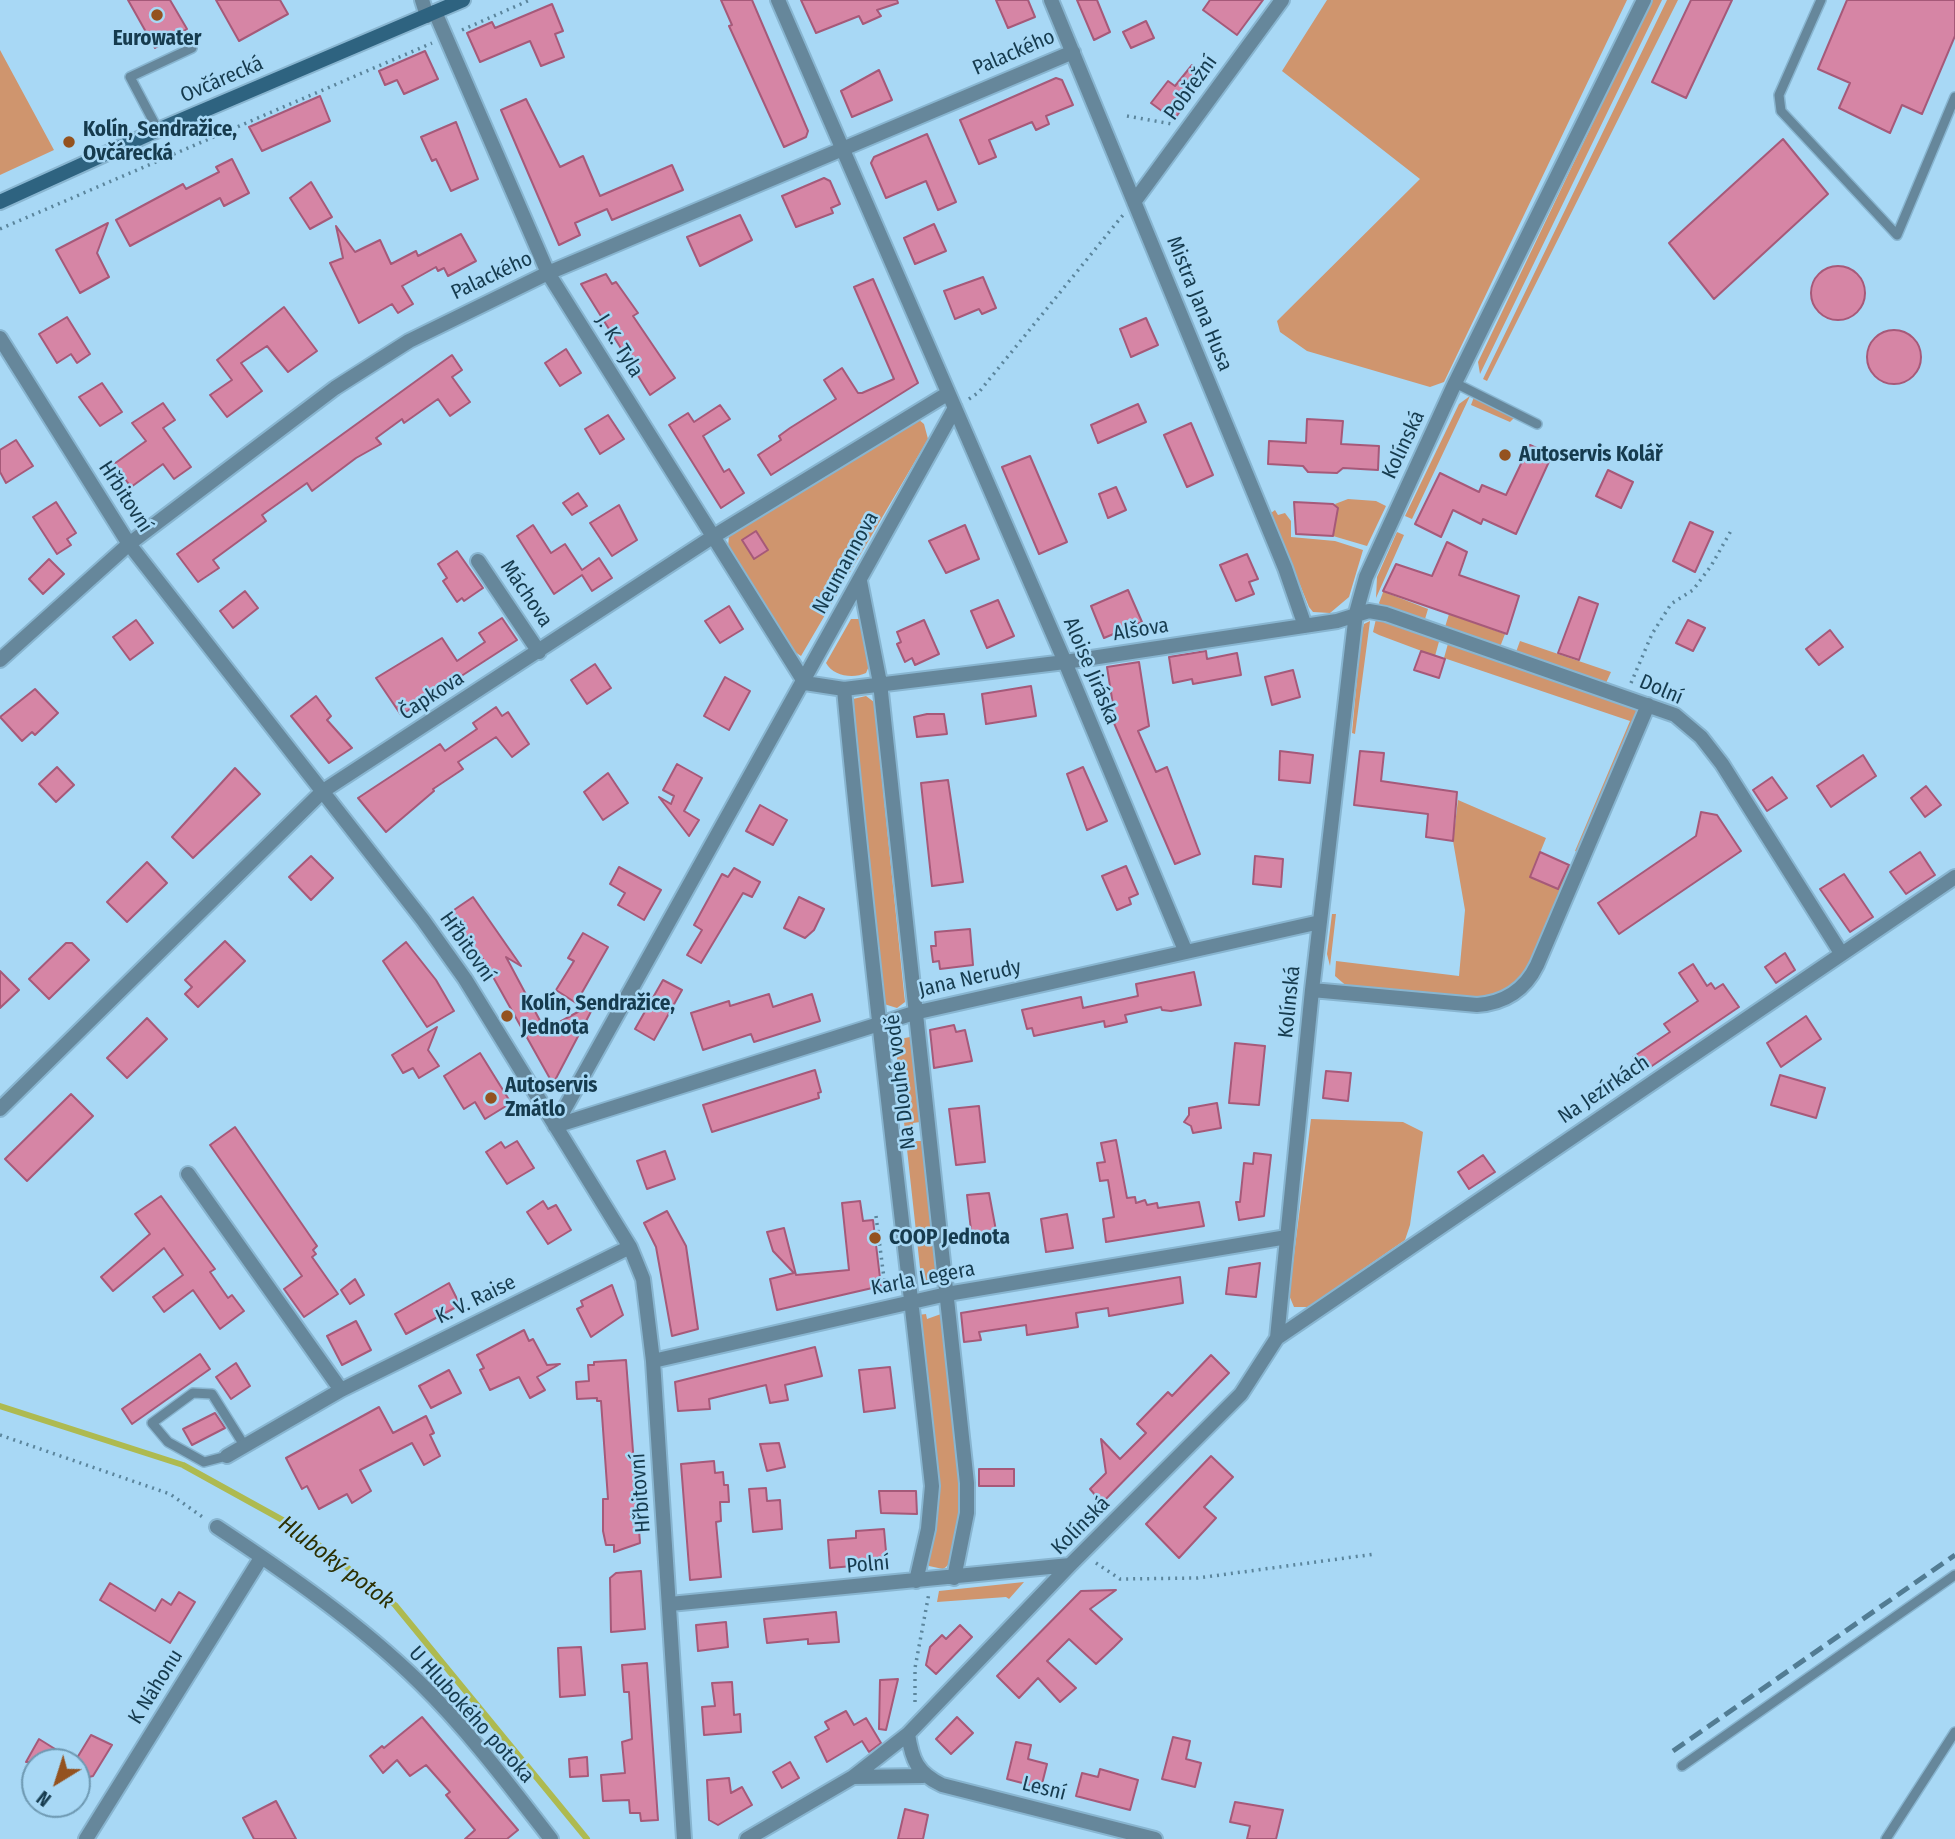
<!DOCTYPE html>
<html>
<head>
<meta charset="utf-8">
<style>
  body { margin:0 }
  #map { position:relative; width:1955px; height:1839px; overflow:hidden; background:#a8d8f5; font-family:"Fira Sans Condensed",sans-serif }
  canvas { display:block }
  .north { position:absolute; left:21px; top:1748px; width:70px; height:70px; box-sizing:border-box; background:#a8d8f5; border:2px solid #6e99b2; border-radius:50%; rotate:218deg; font-size:19px; font-weight:700; line-height:28px; text-align:center; color:#163b4e }
  .north::after { content:''; display:block; margin:auto; width:24px; height:32px; background:#94521f; clip-path:polygon(50% 0,100% 100%,50% 72%,0 100%) }
</style>
</head>
<body>
<div id="map">
<canvas width="1955" height="1839"></canvas>
<div class="north">N</div>
</div>
<script>
const g = document.querySelector('canvas').getContext('2d');
g.lineJoin = 'round';
function paint(path, color) { g.fillStyle = color; g.fill(path, 'evenodd'); }
function trace(path, color, width, dash) { g.strokeStyle = color; g.lineWidth = width; g.lineCap = dash ? 'butt' : 'round'; g.setLineDash(dash || []); g.stroke(path); }
function label(font, color, halo, rows, align = 'center') {
  g.font = font + ' "Fira Sans Condensed",sans-serif'; g.lineWidth = 5; g.setLineDash([]); g.textBaseline = 'middle'; g.strokeStyle = halo; g.fillStyle = color; for (const [text, x, y, turn = 0] of rows) {
    g.save(); g.translate(x, y); g.rotate((+turn || 0) * Math.PI / 180); g.textAlign = isNaN(turn) ? turn : align; if (halo) g.strokeText(text, 0, 0); g.fillText(text, 0, 0); g.restore();
  }
}
paint(new Path2D(`
  M1327,0H1627L1444,382L1430,387L1307,351L1280,332L1277,321L1420,179L1282,71Z
  M1652,0H1662L1480,374L1478,362Z
  M1667,0H1678L1487,381L1483,379Z
  M0,50L54,150L0,175Z
  M1470,396L1412,519L1405,516L1459,404Z
  M1474,397L1514,418L1510,422L1471,405Z
  M918,419L924,424L928,439L801,656L795,652L728,548L729,535Z
  M1348,499L1376,501L1386,506L1367,546L1333,536L1338,509L1335,504Z
  M1275,510L1278,515L1285,513L1291,521V537L1335,541L1363,550L1349,597L1330,613L1313,612L1309,607L1271,513Z
  M1397,532L1404,535L1376,598L1377,577Z
  M1385,587L1387,593L1428,609L1425,619L1381,606L1379,603Z
  M1449,614L1505,634L1500,647L1445,627Z
  M851,619H860L862,622L869,666L866,673C853,679 833,676 826,663Z
  M1376,619L1440,638L1435,656L1379,635L1373,632Z
  M1370,621L1355,734L1352,733L1361,635L1364,624Z
  M1449,640L1633,704L1639,710L1582,853L1575,851L1630,721L1444,658Z
  M1520,641L1611,672L1606,683L1516,652Z
  M866,696L874,702L904,993L905,1002L897,1008L884,1004L850,705L853,699Z
  M1458,800L1546,838L1530,877L1558,889L1569,865L1575,869L1523,980L1490,998L1471,999L1350,989L1335,976L1336,961L1459,976L1465,910L1453,841Z
  M1332,914H1336L1330,966L1327,954Z
  M910,1037L920,1122L913,1123L915,1141H922L936,1275L935,1281L927,1283L921,1277L895,1040Z
  M1311,1119L1403,1122L1423,1132L1410,1225L1405,1240L1308,1307H1294L1289,1295Z
  M926,1314L927,1319L941,1314C946,1352 979,1552 943,1569L929,1566L927,1560L932,1536L918,1315Z
  M1024,1582L1009,1599L1006,1597L937,1602L939,1591Z`), '#cf956e');
trace(new Path2D(`
  M0,1406L183,1465L297,1528L395,1605L587,1839`), '#aeba50', 6);
const building = new Path2D(`
  M128,0H170L187,29L155,48Z
  M216,0H280L288,14L239,41Z
  M721,0H752L808,131L806,137L784,147L729,26L732,25Z
  M801,0H897L898,3L877,10L881,16L863,24L859,16L816,33Z
  M996,0H1028L1035,17L1008,28Z
  M1077,0H1097L1110,32L1094,40Z
  M1210,0H1263L1237,35L1203,10Z
  M1691,0H1732L1686,98L1652,82Z
  M1847,0H1955V36L1922,114L1902,105L1890,133L1839,108L1850,83L1818,69Z
  M552,4L563,31L555,34L564,57L541,66L530,41L480,62L467,33L492,22L495,28Z
  M1146,21L1154,38L1131,48L1123,32Z
  M425,51L438,79L404,94L397,80L385,85L379,71Z
  M1192,65L1205,75L1174,120L1151,103L1168,81L1175,86Z
  M879,70L892,100L852,117L841,91Z
  M1056,78L1062,80L1073,105L1046,116L1049,124L1036,130L1032,122L989,140L996,157L979,164L960,120Z
  M320,96L330,121L262,151L249,127Z
  M526,99L560,167L583,156L600,196L672,165L683,190L612,220L607,209L575,223L580,235L559,245L501,110Z
  M456,122L478,179L451,191L436,159L432,161L421,137Z
  M927,134L956,202L938,210L926,181L886,198L871,163L874,157Z
  M1783,139L1828,194L1714,299L1669,243Z
  M232,159L249,193L224,206L220,198L130,246L116,220L183,184L186,189L219,172L216,167Z
  M824,178L830,181L840,204L831,208L833,213L796,227L782,196Z
  M311,182L332,217L310,229L290,198Z
  M740,215L752,240L700,266L687,237Z
  M108,223L97,253L109,277L80,293L56,250Z
  M934,224L946,251L915,264L904,238Z
  M336,226L355,252L380,240L391,264L416,251L418,256L461,234L476,261L448,276L444,268L438,271L436,267L402,286L413,304L398,313L392,304L359,323L330,263L343,258Z
  M1811 293a27 27 0 1 1 54 0a27 27 0 1 1-54 0Z
  M606,274L612,284L616,282L638,313L633,316L675,378L650,395L581,284Z
  M983,277L996,308L982,314L979,309L955,319L944,291Z
  M873,279L918,383L771,475L758,455L781,440L779,436L790,428L836,399L824,380L842,368L858,393H862L894,379L854,287Z
  M284,307L317,351L288,372L267,346L241,363L262,391L227,417L210,395L232,380L217,360Z
  M67,317L90,354L77,363L71,354L57,363L39,334Z
  M1146,318L1158,345L1131,357L1120,329Z
  M1867 357a27 27 0 1 1 54 0a27 27 0 1 1-54 0Z
  M566,349L581,373L560,386L545,363Z
  M452,355L462,370L452,377L470,402L450,416L438,399L404,423L402,419L376,438L381,444L356,458L312,491L307,483L262,515L266,521L213,560L219,568L198,582L177,554Z
  M102,383L122,412L100,426L79,397Z
  M163,403L175,420L163,428L191,467L174,479L163,464L131,487L114,464L146,441L132,423Z
  M1138,404L1146,422L1098,443L1091,425Z
  M720,405L730,419L703,436L724,472L729,469L744,493L721,508L669,425L688,413L694,422Z
  M608,415L624,439L600,454L585,429Z
  M1307,419L1343,421L1341,444L1379,446L1378,470L1343,468L1337,473L1308,472L1303,466L1268,464L1269,441L1306,443Z
  M1191,423L1213,475L1187,487L1164,435Z
  M16,440L33,466L6,483L0,472V450Z
  M1530,445L1552,455L1516,534L1483,519L1481,524L1453,510L1441,537L1415,524L1440,473L1479,492L1482,485L1506,495Z
  M1030,456L1067,542L1039,554L1002,467Z
  M1608,470L1633,482L1621,508L1596,496Z
  M1116,487L1126,510L1108,518L1099,494Z
  M578,493L587,506L572,515L563,503Z
  M56,502L76,533L67,539L71,545L57,554L33,517Z
  M1294,502L1333,504L1338,508L1333,536L1296,534Z
  M619,505L637,540L612,556L590,523Z
  M1690,522L1713,532L1695,572L1673,561Z
  M533,525L551,553L565,544L582,570L599,558L612,578L592,591L582,575L554,594L517,536Z
  M965,525L979,559L946,573L929,541Z
  M756,531L768,550L754,559L742,540Z
  M1447,542L1467,552L1459,575L1519,596L1507,634L1383,591L1396,564L1432,576Z
  M457,551L483,588L464,601L462,598L457,602L443,581L447,578L438,564Z
  M1247,554L1258,579L1249,582L1254,594L1236,601L1220,565Z
  M49,559L64,574L43,594L29,579Z
  M1128,590L1142,622L1104,638L1091,606Z
  M245,591L258,608L233,628L220,611Z
  M1579,597L1598,604L1579,660L1558,653Z
  M998,600L1014,636L987,648L971,611Z
  M729,606L743,629L720,643L705,621Z
  M502,618L517,640L401,715L376,678L442,638L457,661L485,642L479,633Z
  M136,620L153,643L130,660L113,637Z
  M924,620L939,654L915,665L912,658L905,662L897,644L901,642L897,632Z
  M1688,620L1705,628L1693,651L1676,643Z
  M1830,630L1843,647L1819,665L1806,649Z
  M1206,651L1207,659L1237,653L1241,675L1193,684L1192,679L1173,683L1169,657Z
  M1421,651L1445,659L1439,678L1414,670Z
  M1139,662L1149,726L1138,731L1156,772L1167,767L1200,854L1175,864L1107,707L1113,705L1107,667Z
  M595,664L611,688L587,704L571,680Z
  M1293,670L1300,697L1272,705L1265,677Z
  M725,677L750,691L729,730L704,716Z
  M1031,686L1036,716L986,724L982,694Z
  M35,689L58,713L35,735L32,732L22,741L0,717Z
  M316,696L331,716L327,720L352,748L329,763L291,716Z
  M496,707L502,716L508,712L529,744L512,757L496,737L458,762L463,769L433,789L434,791L386,832L358,798L440,744L445,751L477,729L473,723Z
  M927,714H944L947,734L917,737L914,717Z
  M1280,751L1313,755L1310,783L1279,780Z
  M1360,751L1384,753L1381,781L1457,792L1453,841L1426,837L1428,814L1354,805Z
  M1863,755L1876,776L1831,807L1817,786Z
  M677,764L702,778L684,811L699,820L689,836L659,797L671,804L674,796L663,790Z
  M57,767L74,785L56,802L39,784Z
  M1083,767L1107,821L1087,830L1067,774Z
  M235,768L260,794L193,858L172,837Z
  M608,773L628,803L603,820L584,792Z
  M1772,777L1787,798L1767,811L1753,790Z
  M948,780L963,882L932,886L921,783Z
  M1926,786L1941,805L1925,817L1911,798Z
  M760,805L787,820L773,845L746,831Z
  M1701,812L1717,815L1741,851L1619,934L1598,903L1696,836Z
  M1540,852L1569,865L1558,889L1530,877Z
  M1920,852L1935,875L1906,894L1890,872Z
  M311,856L333,878L311,900L289,877Z
  M1255,856L1283,859L1281,887L1253,884Z
  M147,862L167,883L127,922L107,902Z
  M1126,866L1138,894L1129,898L1131,904L1117,910L1102,876Z
  M619,867L661,890L644,920L618,905L625,893L610,884Z
  M734,868L760,882L752,897L743,893L701,963L687,955L702,930L694,925L722,874L728,877Z
  M1844,874L1873,917L1850,932L1820,889Z
  M473,897L521,966L506,957L545,1030L596,1002L553,1084L483,959L481,961L448,914Z
  M799,897L824,909L814,930L805,938L784,928Z
  M970,929L973,965L940,969L939,961L933,962L931,946H936L935,932Z
  M583,933L608,947L576,1003L556,990L574,961L568,958Z
  M225,941L245,961L198,1007L185,994L192,987L185,980Z
  M406,942L436,980L454,1011L427,1027L383,961Z
  M66,943H72L89,960L49,999L29,979Z
  M1785,953L1795,970L1776,983L1765,967Z
  M1693,964L1707,986L1711,983L1715,989L1723,984L1739,1007L1643,1072L1633,1057L1670,1032L1664,1024L1698,1001L1679,973Z
  M0,971L19,990L0,1008Z
  M1194,972L1201,1005L1171,1011L1162,1010L1161,1007L1125,1015L1127,1022L1105,1027L1104,1021L1034,1036L1032,1028L1027,1029L1022,1010L1081,997L1083,1008L1138,996L1136,984Z
  M663,980L682,990L654,1040L635,1029Z
  M769,994L773,1007L812,994L820,1021L754,1042L751,1034L703,1050L691,1013L729,1001L730,1006Z
  M1806,1016L1821,1039L1781,1067L1767,1043Z
  M147,1018L167,1039L127,1078L107,1058Z
  M954,1025L956,1032L965,1030L972,1061L934,1068L930,1030Z
  M437,1027L428,1050L439,1066L419,1078L413,1068L403,1073L392,1055Z
  M1235,1043L1265,1046L1259,1105L1229,1103Z
  M480,1053L511,1103L485,1119L475,1102L464,1109L444,1076Z
  M815,1070L821,1092L818,1093L819,1098L712,1132L703,1105Z
  M1326,1071L1351,1073L1348,1101L1323,1098Z
  M1780,1075L1825,1088L1816,1118L1771,1105Z
  M71,1094L93,1116L27,1181L5,1159Z
  M1217,1103L1221,1128L1193,1133L1191,1126L1184,1122L1189,1115V1108Z
  M979,1106L985,1162L956,1165L949,1109Z
  M235,1127L317,1246L313,1250L316,1254L312,1257L338,1294L304,1317L284,1289L302,1276L210,1145Z
  M1116,1140L1127,1198L1135,1197L1136,1203L1145,1200L1147,1205L1157,1203L1158,1208L1199,1202L1204,1226L1106,1242L1103,1219L1114,1217L1108,1180L1100,1181L1097,1163L1105,1162L1101,1143Z
  M517,1141L534,1168L507,1184L486,1152L501,1142L505,1148Z
  M665,1151L675,1179L647,1189L637,1161Z
  M1254,1153L1271,1155L1264,1216L1239,1220L1236,1202H1240L1244,1163L1253,1164Z
  M1483,1155L1495,1172L1469,1189L1458,1172Z
  M989,1193L997,1236L972,1239L967,1195Z
  M161,1196L215,1269L210,1272L228,1298L232,1295L244,1311L220,1329L193,1290L164,1312L153,1297L183,1275L164,1248L113,1291L101,1277L150,1234L135,1214Z
  M543,1201L548,1209L556,1205L571,1230L548,1244L527,1212Z
  M860,1201L863,1221L873,1220L881,1286L777,1310L770,1279L794,1273L773,1251L767,1232L784,1228L796,1275L849,1270L842,1203Z
  M667,1211L686,1246L698,1329L672,1336L656,1247L644,1223Z
  M1067,1214L1073,1248L1046,1252L1041,1219Z
  M1260,1263L1256,1297L1226,1294L1229,1268Z
  M1180,1277L1183,1303L1109,1316L1108,1308L1076,1313L1078,1327L1027,1335L1026,1325L979,1332L981,1340L964,1342L961,1313Z
  M355,1279L364,1295L350,1304L341,1290Z
  M449,1283L460,1305L406,1334L395,1314Z
  M612,1285L623,1315L591,1337L577,1309L583,1306L581,1301Z
  M356,1321L371,1350L342,1365L327,1336Z
  M524,1330L529,1341L533,1339L547,1365L560,1364L537,1377L545,1390L530,1398L519,1377L490,1390L480,1370L484,1368L477,1355Z
  M815,1347L822,1376L785,1385L788,1400L770,1403L766,1385L709,1399L710,1409L678,1411L675,1382Z
  M200,1354L210,1369L132,1424L122,1409Z
  M1211,1355L1229,1373L1102,1503L1090,1489L1106,1473L1101,1439L1120,1459L1146,1433L1137,1424L1168,1392L1172,1396Z
  M626,1360L640,1543L614,1552V1545H606L603,1531V1499H608L601,1401H597V1398L577,1399L576,1382L589,1381L588,1365H594V1362Z
  M236,1363L250,1386L231,1399L216,1377Z
  M890,1367L895,1408L864,1412L859,1370Z
  M449,1370L461,1393L431,1408L419,1386Z
  M379,1407L393,1433L426,1416L434,1433L430,1435L440,1456L424,1465L412,1443L360,1470L371,1491L352,1503L347,1494L319,1509L307,1486L302,1489L286,1458Z
  M215,1413L225,1428L192,1445L183,1429Z
  M779,1443L785,1467L767,1471L760,1444Z
  M1211,1456L1233,1477L1204,1507L1216,1518L1179,1558L1146,1524Z
  M714,1461L715,1473L723,1472L724,1485H728L729,1502H720L721,1521L716,1522L721,1577L690,1580L681,1464Z
  M979,1469H1014V1486H979Z
  M766,1488L767,1501L780,1500L782,1529L753,1532L749,1489Z
  M879,1491H916L917,1514L881,1513Z
  M884,1529L887,1563L830,1568L828,1540L856,1538V1531Z
  M641,1571L645,1629L611,1632L610,1578L616,1573Z
  M110,1583L155,1611L162,1599L171,1605L179,1592L195,1602L170,1643L100,1600Z
  M1116,1590L1090,1609L1122,1639L1114,1647L1096,1664L1069,1639L1047,1661L1076,1688L1060,1702L1038,1678L1019,1698L997,1676L1081,1591Z
  M836,1612L839,1642L808,1644V1639L767,1643L764,1619Z
  M726,1622L728,1647L698,1651L696,1625Z
  M960,1625L972,1637L936,1674L926,1665L930,1647L942,1635L946,1639Z
  M581,1647L585,1695L560,1697L558,1648Z
  M647,1663L658,1820L641,1821L640,1813H630L629,1800L603,1801L601,1775L625,1773L622,1742L632,1739L629,1692H624L622,1665Z
  M898,1679L886,1730L879,1729L880,1680Z
  M732,1682L734,1715L740,1714L741,1732L704,1735L702,1707L715,1706L712,1683Z
  M846,1711L854,1725L866,1718L881,1743L869,1752L862,1741L827,1762L815,1737L829,1729L825,1722Z
  M422,1717L518,1830L507,1839H465L475,1830L446,1795L450,1792L426,1765L410,1776L397,1760L383,1773L370,1756L382,1746L384,1748Z
  M957,1717L973,1733L951,1754L936,1739Z
  M91,1735L112,1745L93,1776L77,1780V1758Z
  M1173,1737L1190,1741L1186,1759L1201,1763L1195,1787L1162,1779Z
  M39,1739L76,1762H26Z
  M1016,1742L1031,1745L1028,1759L1047,1764L1041,1788L1007,1779Z
  M587,1757L588,1776L570,1777L569,1759Z
  M790,1762L799,1778L782,1788L773,1772Z
  M1100,1769L1138,1780L1130,1810L1076,1796L1082,1773L1098,1777Z
  M729,1778L731,1793L742,1787L752,1805L718,1825L709,1820L707,1780Z
  M276,1801L296,1839H254L243,1818Z
  M1235,1802L1283,1810L1276,1839H1247L1250,1826L1230,1822Z
  M905,1809L928,1815L923,1839H898Z`);
paint(building, '#d685a5');
trace(building, '#a65979', 2);
const lane = new Path2D(`
  M1821,0L1779,95L1781,111L1897,235L1955,97
  M158,130L130,77L192,48
  M1455,383L1537,424
  M227,1456L204,1462L168,1442L152,1423L193,1393L212,1394L244,1445
  M1682,1766L1955,1575
  M1886,1839L1955,1732`);
const street = new Path2D(`
  M422,0L427,16
  M778,0L1065,662L1185,950
  M1051,0L1285,568L1305,626
  M435,12L548,273L805,683L844,689L1065,662L1337,621L1369,611L1386,614L1675,715L1701,737L1722,764L1841,953
  M1134,202L1282,0
  M0,338L129,544L423,920L465,979L630,1247L643,1279L653,1361L684,1839
  M478,561L539,652
  M860,581L880,683L967,1483V1513L954,1578
  M0,660L129,544L335,388L409,341L548,273L1073,52
  M844,689C869,955 903,1220 932,1486L928,1529L916,1581
  M1312,990L1477,1005C1504,1003 1525,990 1537,965L1648,705
  M0,1109L323,791L714,536L947,394
  M555,1126L955,408
  M555,1126L914,1013L1320,922
  M188,1174L341,1390
  M1277,1338L1955,877
  M653,1361L947,1294L1287,1237
  M227,1456L341,1390L630,1247
  M217,1527C288,1574 360,1624 420,1683C468,1730 510,1786 551,1839
  M670,1604L1070,1565
  M908,1734C912,1760 917,1773 942,1785L1155,1839
  M853,1777L923,1776
  M86,1839L261,1558
  M747,1839L853,1777L908,1734L1070,1565L1241,1394L1277,1338L1312,990L1356,613L1366,577L1455,383L1644,0`);
const secondary = new Path2D(`
  M0,202L158,130L463,0`);
trace(lane, '#88b5d0', 12);
trace(street, '#88b5d0', 18);
trace(secondary, '#88b5d0', 18);
trace(new Path2D(`
  M462,30L530,0
  M1127,116L1172,124
  M0,229L432,43
  M969,399L979,392L1123,215
  M1631,683L1652,634L1671,604L1693,590L1711,566L1732,529
  M876,1216L885,1286
  M0,1435L170,1494L204,1518
  M1096,1563L1120,1579L1198,1578L1375,1554
  M915,1702V1668L929,1593`), '#5b859c', 3.5, [2, 5]);
trace(lane, '#66879b', 9);
trace(street, '#66879b', 14);
trace(secondary, '#2e6380', 14);
trace(new Path2D(`
  M1673,1751L1955,1555`), '#527c93', 5, [14, 7]);
for (const [x, y, r, color] of [
  [157,15,7,"#94521f"],
  [69,142,7,"#94521f"],
  [1505,455,7,"#94521f"],
  [507,1016,7,"#94521f"],
  [491,1098,7,"#94521f"],
  [875,1238,7,"#94521f"]
]) { const dot = new Path2D(); dot.arc(x, y, r, 0, 2 * Math.PI); g.fillStyle = color; g.fill(dot); trace(dot, '#a8d8f5', 2.5); }
label('bold 21px', '#163b4e', '#a8d8f5', [
  ["Eurowater",157,39,"center"],
  ["Kolín, Sendražice,",83,130],
  ["Ovčárecká",83,154],
  ["Autoservis Kolář",1519,455],
  ["Kolín, Sendražice,",521,1004],
  ["Jednota",521,1028],
  ["Autoservis",505,1086],
  ["Zmátlo",505,1110],
  ["COOP Jednota",889,1238]
], 'left');
label('21px', '#163b4e', '#a8d8f5', [
  ["Palackého",1014,53,-23],
  ["Ovčárecká",222,80,-23],
  ["Pobřežní",1191,88,-54],
  ["Palackého",492,276,-25],
  ["Mistra Jana Husa",1199,304,68],
  ["J. K. Tyla",619,346,58],
  ["Kolínská",1404,445,-65],
  ["Hřbitovní",125,497,57],
  ["Neumannova",846,563,-61],
  ["Máchova",526,594,56],
  ["Alšova",1141,630,-9],
  ["Aloise Jiráska",1091,671,67],
  ["Dolní",1661,690,23],
  ["Čapkova",432,696,-33],
  ["Hřbitovní",467,947,55],
  ["Jana Nerudy",970,979,-13],
  ["Kolínská",1290,1002,-84],
  ["Na Dlouhé vodě",901,1082,-97],
  ["Na Jezírkách",1604,1090,-34],
  ["Karla Legera",923,1279,-11],
  ["K. V. Raise",476,1300,-26],
  ["Hřbitovní",641,1493,-94],
  ["Kolínská",1081,1526,-45],
  ["Polní",868,1565,-5],
  ["K Náhonu",156,1687,-58],
  ["U Hlubokého potoka",471,1715,48],
  ["Lesní",1044,1789,14]
]);
label('italic 23px', '#2c3002', '#a8d8f5', [
  ["Hluboký potok",336,1563,37]
]);
</script>
</body>
</html>
